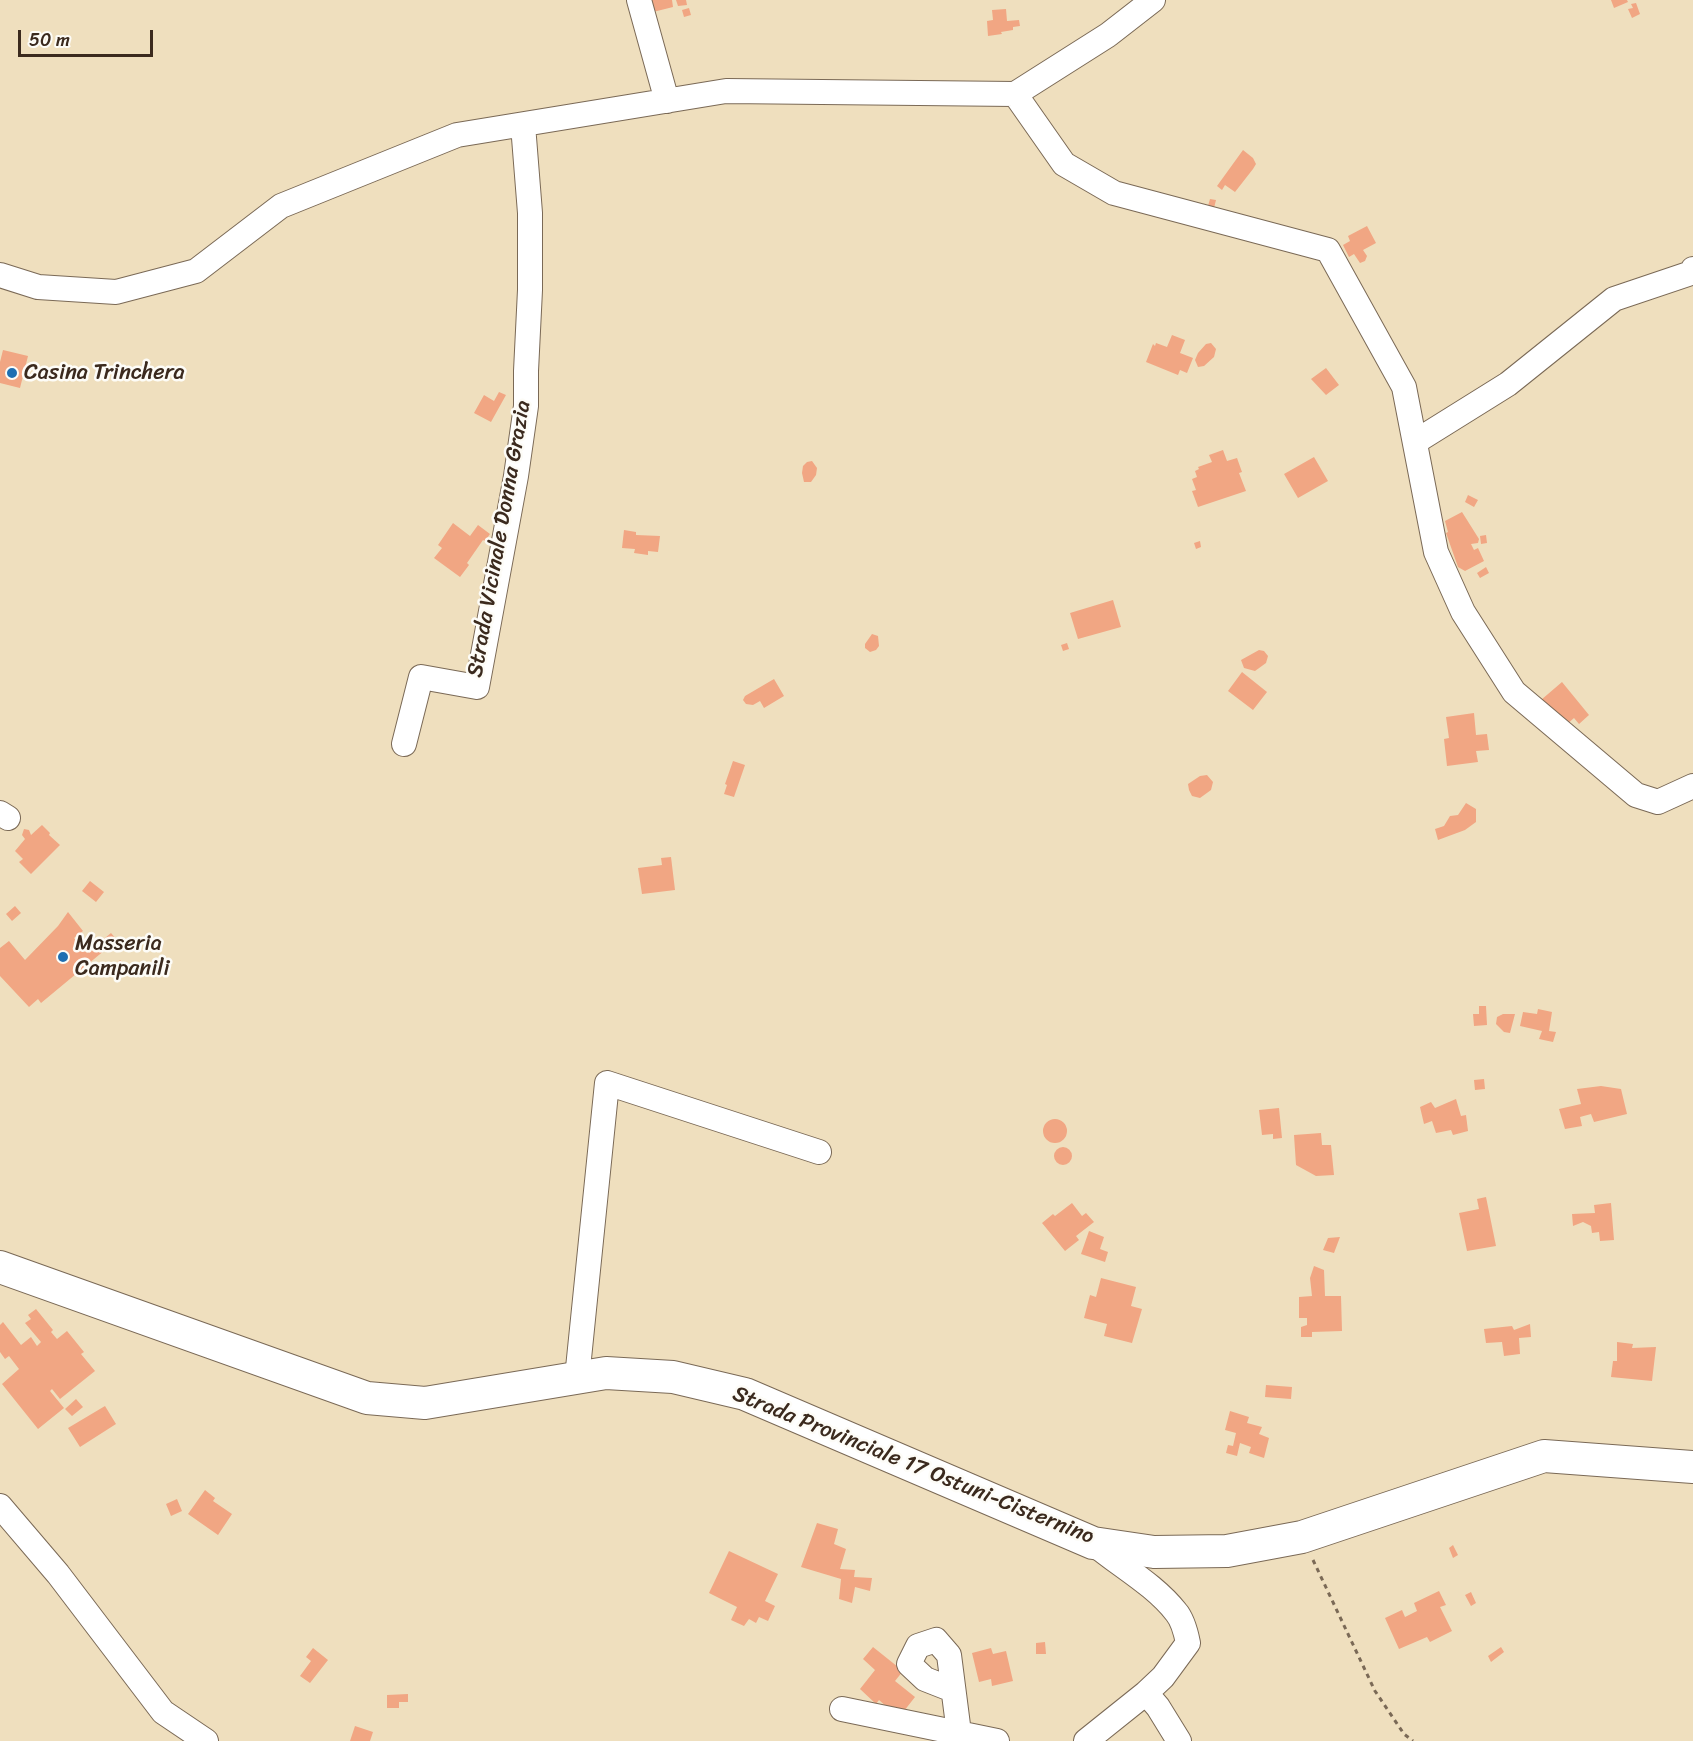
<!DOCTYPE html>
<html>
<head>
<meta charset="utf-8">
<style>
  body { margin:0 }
  #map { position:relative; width:1693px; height:1741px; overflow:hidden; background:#efdfbe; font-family:Sriracha,sans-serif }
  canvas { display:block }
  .scale { position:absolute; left:18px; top:30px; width:135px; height:27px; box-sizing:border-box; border:3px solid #3b2a1e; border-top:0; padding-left:8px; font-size:18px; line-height:21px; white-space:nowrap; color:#3b2a1e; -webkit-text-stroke:4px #fdfcf7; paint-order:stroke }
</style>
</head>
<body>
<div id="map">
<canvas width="1693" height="1741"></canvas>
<div class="scale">50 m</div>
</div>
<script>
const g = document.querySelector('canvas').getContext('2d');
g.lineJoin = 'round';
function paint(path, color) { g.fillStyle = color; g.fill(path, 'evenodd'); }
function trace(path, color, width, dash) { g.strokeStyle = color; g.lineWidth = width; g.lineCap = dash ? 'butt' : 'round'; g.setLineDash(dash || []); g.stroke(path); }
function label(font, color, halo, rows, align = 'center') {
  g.font = font + ' Sriracha,sans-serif'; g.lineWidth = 5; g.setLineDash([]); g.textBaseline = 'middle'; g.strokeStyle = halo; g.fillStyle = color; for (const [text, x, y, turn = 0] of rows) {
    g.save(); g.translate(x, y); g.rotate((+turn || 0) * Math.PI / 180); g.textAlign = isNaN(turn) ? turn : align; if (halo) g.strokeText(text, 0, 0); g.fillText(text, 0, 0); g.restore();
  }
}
paint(new Path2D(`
  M645,0H672L673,7L653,12Z
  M676,0H686L687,5L678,6Z
  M1611,0H1627L1628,2L1614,8Z
  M1636,3L1640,14L1632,18L1628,9L1633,8L1631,4Z
  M689,8L691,15L684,17L682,10Z
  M1006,9L1007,21L1019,20L1020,26L1013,27V30L1001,32L1002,34L988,36L987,21L993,20L992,10Z
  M1243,150L1253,158L1256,164L1253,169L1235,192L1225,185L1222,190L1217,186Z
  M1210,199L1216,200L1214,208L1208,206Z
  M1367,226L1376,243L1363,250L1367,256L1365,261L1360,263L1354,254L1349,257L1343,245L1350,241L1348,236Z
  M1172,335L1185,340L1180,353L1193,358L1187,373L1180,370L1178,375L1146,362L1153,344L1155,346L1156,343L1167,347Z
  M1211,343L1216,349L1214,357L1204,366L1198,367L1195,360L1198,353L1206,344Z
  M3,350L28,356L20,388L0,383V362Z
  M1326,368L1339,385L1326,395L1311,379Z
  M499,392L506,395L491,422L474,413L484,395L494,401Z
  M1223,450L1227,461L1237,458L1242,472L1239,473L1246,491L1198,507L1192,491L1196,490L1192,479L1197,477L1195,471L1199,469L1198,467L1212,462L1209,455Z
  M1314,457L1328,481L1298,498L1284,474Z
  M812,461L817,468L816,475L811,482H804L802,473L803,466L807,462Z
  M1468,495L1478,500L1474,507L1465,502Z
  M1462,512L1479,539L1478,543L1471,544L1474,550L1478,548L1484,561L1465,571L1458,567L1446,533L1448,532L1445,521Z
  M453,523L470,536L478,525L490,534L485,541L483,540L467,563L469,565L460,577L434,558L442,548L438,545Z
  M624,530L636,532V535L660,536L658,552L648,551V555L634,553L635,549L622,548Z
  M1486,535L1487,543L1481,544L1480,536Z
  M1200,541L1201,547L1196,549L1194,543Z
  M1486,567L1489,573L1480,578L1477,573Z
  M1113,600L1121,627L1078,639L1070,613Z
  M872,634L878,636L879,646L876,650L870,652L865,648V644Z
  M1067,643L1069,649L1063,651L1061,645Z
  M1259,650L1264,651L1268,656L1266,663L1255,671L1244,668L1241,660Z
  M1242,672L1267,692L1253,710L1228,691Z
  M774,679L784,696L764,708L760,701L753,705L746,704L743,700L745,696Z
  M1562,682L1589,715L1579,724L1574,718L1564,727L1541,700Z
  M1474,713L1476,735L1487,734L1489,750L1476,751L1478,762L1447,766L1444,739L1449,738L1446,717Z
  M733,761L745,765L734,797L724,794L727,785L725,784Z
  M1207,775L1213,782L1211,790L1200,798L1192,796L1189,790L1188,784L1200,776Z
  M1466,803L1476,809V822L1465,830L1438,840L1435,829L1444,826L1450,816L1458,815Z
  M42,825L50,833L49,835L60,845L31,874L19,862L23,859L15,851L25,839L22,835L24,829L29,830L31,835Z
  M671,857L675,890L642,894L638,868L662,865L661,858Z
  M90,881L104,892L96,902L82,891Z
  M15,906L21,913L12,921L6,914Z
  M68,912L83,931L74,938L87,953L111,933L117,940L41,1003L38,999L29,1007L0,976V948L9,941L25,960L58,926Z
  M120,960L127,966L119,974L113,967Z
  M1479,1006H1486L1487,1025L1474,1026L1473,1014H1479Z
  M1538,1009L1552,1012L1549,1031L1556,1032L1553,1042L1539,1039L1542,1031L1520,1026L1523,1012L1537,1014Z
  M1503,1014H1515L1510,1033L1504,1032L1496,1024L1497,1017Z
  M1484,1079L1485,1089L1475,1090L1474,1080Z
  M1601,1086L1621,1089L1627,1114L1594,1122L1591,1114L1580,1117L1582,1126L1565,1129L1559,1109L1581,1104L1577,1089Z
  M1456,1099L1461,1116L1466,1115L1468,1131L1453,1135L1451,1130L1436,1133L1432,1121L1424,1124L1420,1107L1431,1102L1435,1108Z
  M1279,1108L1282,1138L1273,1139V1134L1262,1135L1259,1110Z
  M1043 1131a12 12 0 1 1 24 0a12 12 0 1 1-24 0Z
  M1321,1133L1322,1145H1331L1334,1175L1316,1176L1296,1165L1294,1135Z
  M1054 1156a9 9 0 1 1 18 0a9 9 0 1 1-18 0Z
  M1486,1197L1496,1246L1467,1251L1459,1213L1479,1209L1477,1199Z
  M1072,1203L1082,1216L1086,1213L1094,1222L1076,1236L1079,1240L1065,1251L1042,1223L1053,1214L1055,1216Z
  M1611,1203L1614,1240L1600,1241L1599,1232L1592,1233L1591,1226L1583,1222L1573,1226L1572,1214L1595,1213L1594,1205Z
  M1089,1231L1104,1237L1100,1249L1108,1252L1105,1262L1081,1254Z
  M1340,1237L1334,1253L1323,1250L1328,1238Z
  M1314,1266L1324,1270L1325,1296H1341L1342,1331L1312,1332V1337H1301V1327L1307,1325V1318H1299V1297L1312,1296L1310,1278Z
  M1101,1278L1136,1287L1131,1306L1142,1309L1132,1343L1104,1336L1107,1324L1084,1318L1090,1295L1096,1297Z
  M36,1309L53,1330L51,1332L57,1339L67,1331L84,1352L81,1354L95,1371L60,1399L52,1389L50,1391L64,1408L38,1429L2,1384L19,1369L9,1356L5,1359L0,1352V1325L3,1322L21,1345L31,1337L37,1346L41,1342L25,1323L31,1319L28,1315Z
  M1530,1324L1531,1337L1519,1338L1520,1354L1504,1356L1502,1342L1486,1343L1484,1329L1512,1326L1514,1330Z
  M1617,1342L1633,1344L1632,1348L1656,1347L1652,1381L1611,1377L1613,1361H1617Z
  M1266,1385L1292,1387L1291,1399L1265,1397Z
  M76,1399L83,1407L72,1416L65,1409Z
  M105,1406L116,1424L80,1447L68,1428Z
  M1230,1411L1249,1417L1247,1423L1262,1427L1259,1434L1269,1438L1264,1458L1249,1453L1251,1447L1240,1443L1237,1456L1226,1453L1228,1445L1233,1446L1236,1433L1225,1430Z
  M205,1490L215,1498L213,1501L232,1514L218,1535L188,1514Z
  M177,1499L182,1511L171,1516L166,1504Z
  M817,1523L838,1529L834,1544L846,1549L840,1569L855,1570L854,1577L872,1578L870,1591L855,1587L852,1603L839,1599L841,1579L801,1567Z
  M1453,1545L1458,1555L1453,1558L1449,1548Z
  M729,1551L778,1574L765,1601L775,1606L768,1621L759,1617L756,1623L749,1619L744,1626L731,1620L737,1607L709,1593Z
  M1439,1591L1446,1605L1440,1607L1452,1631L1430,1642L1427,1637L1399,1649L1385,1618L1402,1610L1405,1617L1417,1611L1414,1603Z
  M1471,1592L1476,1603L1471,1606L1465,1595Z
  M1045,1642L1046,1654H1036V1643Z
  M873,1647L903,1671L895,1681L915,1697L904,1711L889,1709L879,1700L876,1704L860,1689L875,1670L863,1659Z
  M1501,1647L1504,1652L1491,1662L1488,1656Z
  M313,1648L328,1660L310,1683L300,1676L311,1661L306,1657Z
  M991,1648L993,1654L1006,1651L1013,1681L992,1686L991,1679L979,1682L972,1653Z
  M408,1694V1702H399V1708H387V1695Z
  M355,1726L373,1732L370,1741H350Z`), '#f1a683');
const minor = new Path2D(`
  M639,0L667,101
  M1015,94L1108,35L1153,0
  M0,275L38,287L116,292L196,271L281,206L457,135L726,91L1015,94L1064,164L1114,193L1328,250L1404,387L1436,552L1463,612L1514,692L1636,795L1658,802L1693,786
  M1415,442L1508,384L1614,299L1691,273L1693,269
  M404,744L421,677L477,687L516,476L526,406V371L530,290V213L523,125
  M0,813L8,818
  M577,1378L607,1083L819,1152
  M0,1506L58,1574L163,1712L206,1741
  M1093,1543C1120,1566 1154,1584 1176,1612C1183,1620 1186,1633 1188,1643L1163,1677L1146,1693L1158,1707L1179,1741
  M953,1690L925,1679L909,1664L918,1646L936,1640L949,1655L959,1733
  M842,1709L997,1741
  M1086,1741L1146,1693`);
const major = new Path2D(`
  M0,1267L367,1398L425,1403L606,1373L673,1377L745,1394L1093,1543L1154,1552L1227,1551L1302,1537L1544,1456L1693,1467`);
trace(minor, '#7a6956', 26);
trace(major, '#7a6956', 34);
trace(new Path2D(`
  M1313,1560L1375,1691L1404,1734L1413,1741`), '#7a6956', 3, [4.5, 4.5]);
trace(minor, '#fff', 24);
trace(major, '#fff', 32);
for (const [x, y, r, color] of [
  [12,373,6,"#1f6fb2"],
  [63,957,6,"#1f6fb2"]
]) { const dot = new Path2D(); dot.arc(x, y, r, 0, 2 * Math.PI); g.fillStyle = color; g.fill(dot); trace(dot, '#fdfcf7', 2); }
label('22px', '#3b2a1e', '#fdfcf7', [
  ["Casina Trinchera",24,373],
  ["Masseria",75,944],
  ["Campanili",75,969]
], 'left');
label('22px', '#3b2a1e', '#fdfcf7', [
  ["Strada Vicinale Donna Grazia",500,539,-80],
  ["Strada Provinciale 17 Ostuni-Cisternino",913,1466,22]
]);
</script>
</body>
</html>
